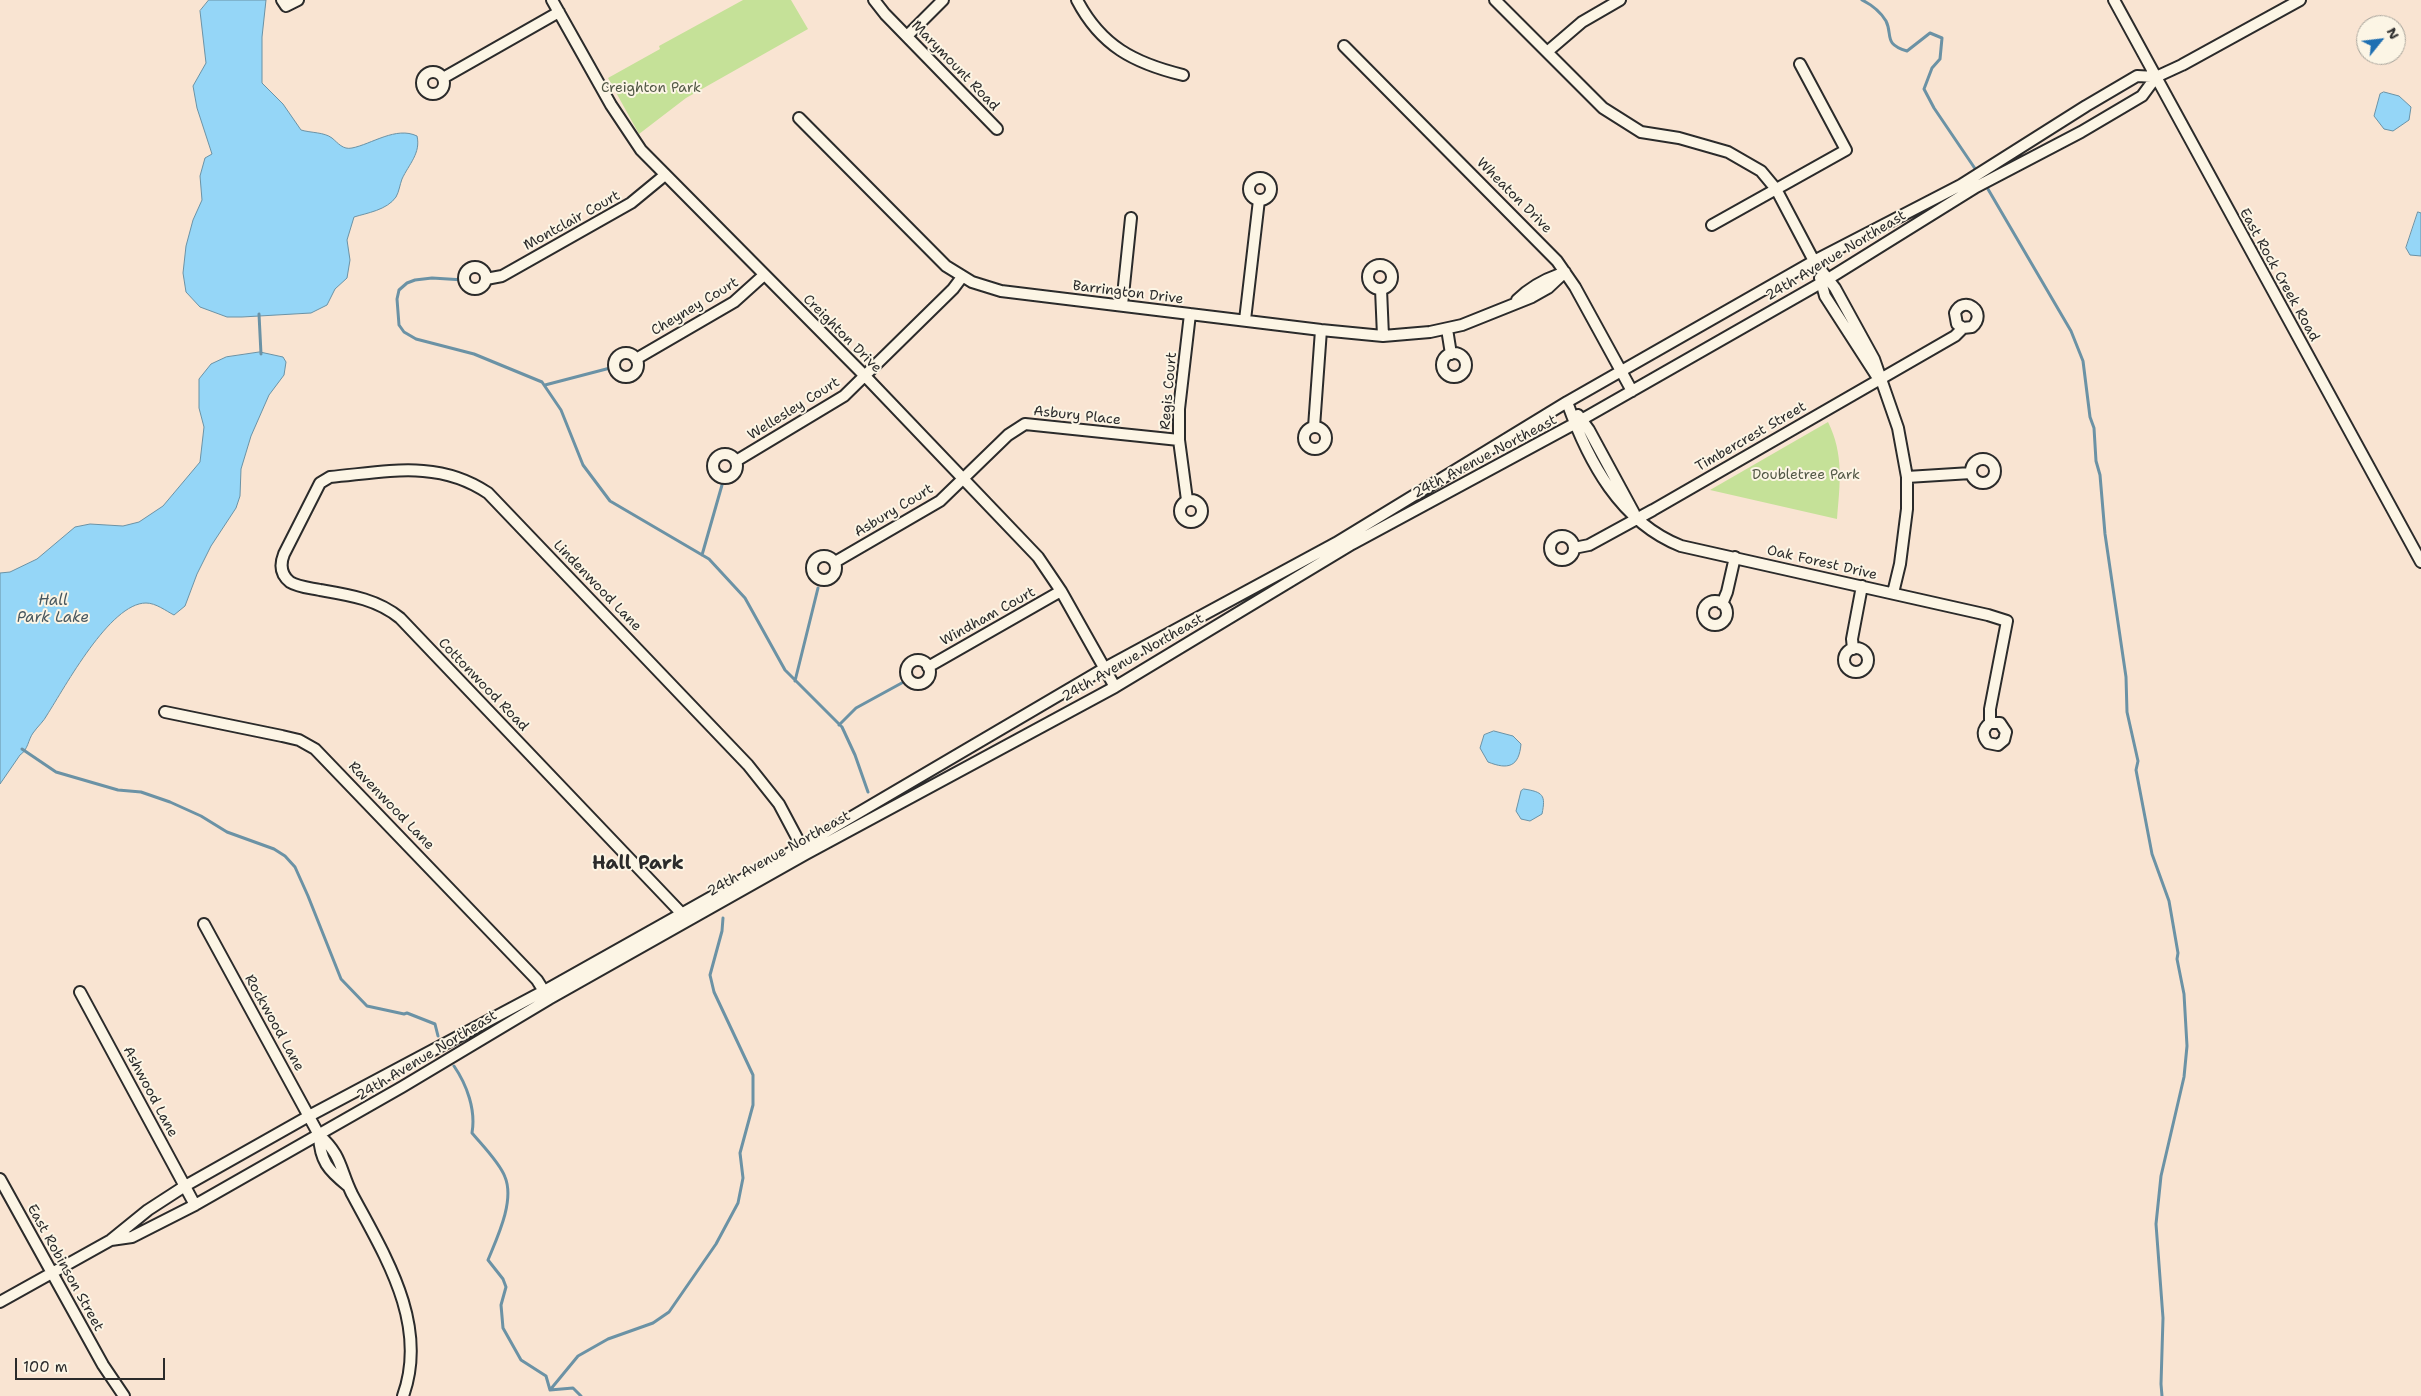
<!DOCTYPE html>
<html>
<head>
<meta charset="utf-8">
<style>
  body { margin:0 }
  #map { position:relative; width:2421px; height:1396px; overflow:hidden; background:#f9e4d2; font-family:"Shantell Sans",sans-serif }
  canvas { display:block }
  .north { position:absolute; left:2356px; top:15px; width:50px; height:50px; box-sizing:border-box; background:#fcf5e5; border:1px solid #a8a49b; border-radius:50%; rotate:61deg; font-size:14px; font-weight:700; line-height:20px; text-align:center; color:#2b2b2b }
  .north::after { content:''; display:block; margin:auto; width:18px; height:22px; background:#1f6fb2; clip-path:polygon(50% 0,100% 100%,50% 72%,0 100%) }
  .scale { position:absolute; left:15px; top:1358px; width:150px; height:22px; box-sizing:border-box; border:2px solid #2b2b2b; border-top:0; padding-left:6px; font-size:15px; line-height:18px; white-space:nowrap; color:#2b2b2b; -webkit-text-stroke:4px #fcf5e5; paint-order:stroke }
</style>
</head>
<body>
<div id="map">
<canvas width="2421" height="1396"></canvas>
<div class="north">N</div>
<div class="scale">100 m</div>
</div>
<script>
const g = document.querySelector('canvas').getContext('2d');
g.lineJoin = 'round';
function paint(path, color) { g.fillStyle = color; g.fill(path, 'evenodd'); }
function trace(path, color, width, dash) { g.strokeStyle = color; g.lineWidth = width; g.lineCap = dash ? 'butt' : 'round'; g.setLineDash(dash || []); g.stroke(path); }
function label(font, color, halo, rows, align = 'center') {
  g.font = font + ' "Shantell Sans",sans-serif'; g.lineWidth = 4; g.setLineDash([]); g.textBaseline = 'middle'; g.strokeStyle = halo; g.fillStyle = color; for (const [text, x, y, turn = 0] of rows) {
    g.save(); g.translate(x, y); g.rotate((+turn || 0) * Math.PI / 180); g.textAlign = isNaN(turn) ? turn : align; if (halo) g.strokeText(text, 0, 0); g.fillText(text, 0, 0); g.restore();
  }
}
paint(new Path2D(`
  M743,0H791L808,29L686,98L639,134L608,78L660,49L659,46Z
  M1828,422C1844,454 1840,484 1837,519L1710,490Z`), '#c5e198');
const water = new Path2D(`
  M209,0H266L262,37V83L283,104L301,130C311,133 324,132 332,138C338,143 343,150 352,148C372,144 396,126 417,136C421,153 409,164 402,179C400,184 399,192 396,197C387,210 367,213 354,217L347,240L350,260L347,278L335,289L327,305L311,313L242,317H227L200,307L186,292L183,273L186,246L193,220L202,200L200,176L205,158L212,154L197,108L193,86L206,63L200,11Z
  M2384,92L2399,96L2411,107L2409,120L2393,131L2384,129L2374,116L2380,94Z
  M2418,212L2421,213V256L2410,255L2406,248Z
  M260,352L283,357L286,362L284,375L269,395L251,436L241,469L240,496L236,508L211,546L197,574L185,606L174,615C166,611 156,603 146,603C110,603 65,687 47,715C44,721 38,726 33,733C28,740 28,750 20,755L0,784V573L10,572L37,559L75,527L90,524L123,526L139,522L163,506L200,462L204,427L199,408V379L211,364L226,357Z
  M1494,731L1513,736L1521,744C1519,767 1508,770 1488,762L1480,748L1484,735Z
  M1524,789C1543,792 1546,795 1542,814L1530,821L1521,819L1516,811L1521,791Z`);
paint(water, '#95d6f7');
trace(water, '#6b92a5', 1);
trace(new Path2D(`
  M1862,0C1872,5 1880,11 1886,21C1893,35 1883,44 1907,51L1930,33L1942,38L1940,59L1932,68L1924,89L1934,108L1978,173
  M1985,184L2071,331L2083,361L2090,417L2094,428L2096,461L2100,475L2105,534L2126,677L2127,712L2138,761L2136,770L2152,854L2169,901L2178,953L2177,959L2184,994L2187,1046L2184,1077L2161,1176L2156,1224L2163,1318L2161,1384L2162,1396
  M464,280L432,278L415,280L407,283L399,290L397,299L399,325L404,332L416,339L474,354L542,382L561,410L583,465L610,501L709,559L745,598L785,670L842,727L855,755L868,792
  M259,314L261,354
  M545,385L614,367
  M702,555L724,478
  M795,681L818,588
  M839,725L856,708L909,679
  M22,749L56,772L118,790L141,792L170,802L201,816L227,832L274,849L285,856L295,867L308,896L341,979L367,1006L404,1014L407,1013L435,1024L438,1036
  M454,1066C467,1085 476,1110 472,1133C482,1145 500,1163 505,1177C515,1201 497,1238 488,1260L503,1279L506,1287L501,1305L503,1328L521,1360L546,1376L550,1390L573,1388L581,1396
  M550,1390L578,1356L608,1339L653,1323L669,1312L716,1244L738,1203L743,1178L740,1153L753,1105V1075L714,992L710,975L722,931L723,918`), '#6b92a5', 3);
const minor = new Path2D(`
  M282,0L286,6L298,0
  M552,0L611,105L641,150L865,376L1038,557L1061,591L1115,687
  M874,0L885,14L997,129
  M1077,0C1101,46 1134,63 1183,75
  M1495,0L1603,108L1641,132L1679,138L1728,152L1761,171L1776,189L1814,261L1835,288L1874,359L1898,428L1907,477V509L1900,564L1893,593
  M2114,0L2421,562
  M907,36L943,0
  M1344,46L1557,261L1575,287L1632,391
  M1547,52L1582,22L1620,0
  M422 83a11 11 0 1 1 22 0a11 11 0 1 1-22 0Z
  M443,78L559,12
  M799,118L946,266L972,282L1001,291L1321,330L1383,336L1430,332L1462,325L1532,297L1548,288L1565,272
  M1249 189a11 11 0 1 1 22 0a11 11 0 1 1-22 0Z
  M1712,225L1846,150L1800,64
  M1368 277a12 12 0 1 1 24 0a12 12 0 1 1-24 0Z
  M464 278a11 11 0 1 1 22 0a11 11 0 1 1-22 0Z
  M1820,278L1825,296L1876,375
  M486,279L502,276L631,203L665,175
  M1381,289L1383,336
  M1517,300C1530,287 1543,280 1560,274
  M1122,305L1131,218
  M1245,320L1259,200
  M1447,329L1451,354
  M614 365a12 12 0 1 1 24 0a12 12 0 1 1-24 0Z
  M1442 365a12 12 0 1 1 24 0a12 12 0 1 1-24 0Z
  M636,359L734,302L764,275
  M1567,402C1588,461 1620,522 1681,546L1988,615L2007,621L1990,709V723C1982,729 1982,736 1988,743L1998,745L2004,740L2006,732L2000,723H1990
  M1578,415L1589,430L1634,513
  M1304 438a11 11 0 1 1 22 0a11 11 0 1 1-22 0Z
  M1314,427L1321,330
  M713 466a12 12 0 1 1 24 0a12 12 0 1 1-24 0Z
  M1971 471a12 12 0 1 1 24 0a12 12 0 1 1-24 0Z
  M736,461L844,396L953,289L962,277
  M1907,477L1971,473
  M1180 511a11 11 0 1 1 22 0a11 11 0 1 1-22 0Z
  M1187,500L1179,440V409L1190,314
  M1550 548a12 12 0 1 1 24 0a12 12 0 1 1-24 0Z
  M1574,548L1589,545L1653,510L1955,336L1963,328L1972,327C1989,312 1963,294 1955,313L1957,324L1963,328
  M812 568a12 12 0 1 1 24 0a12 12 0 1 1-24 0Z
  M835,562L940,501L1008,435L1025,424L1179,440
  M1703 613a12 12 0 1 1 24 0a12 12 0 1 1-24 0Z
  M1722,604L1727,592L1735,557
  M1844 660a12 12 0 1 1 24 0a12 12 0 1 1-24 0Z
  M1853,649L1852,639L1862,586
  M906 672a12 12 0 1 1 24 0a12 12 0 1 1-24 0Z
  M928,667L1061,591
  M165,712L282,736L299,740L315,749L537,980L547,996
  M686,918L400,618C377,599 349,595 320,590C311,588 298,587 290,582C280,574 280,564 284,554L320,483L330,477C386,472 438,459 488,493L748,765L779,804L804,851
  M204,924L319,1135C342,1155 340,1170 352,1194C385,1256 429,1324 403,1396
  M80,992L195,1205
  M319,1135C320,1161 328,1170 348,1186
  M0,1179L103,1365L124,1396
  M111,1240L132,1237L195,1205L402,1087L549,999L806,854L1115,687L1352,544L1574,424L1828,279L1976,187L2081,132L2142,96L2156,77
  M0,1302L111,1240L148,1210L185,1186L309,1116L544,991L802,846L1105,668L1336,543L1567,402L1814,261L1961,185L2086,106L2137,76L2156,77L2182,65L2300,0`);
trace(minor, '#2b2b2b', 14);
trace(minor, '#fcf5e5', 10);
label('14px', '#2b2b2b', '#fcf5e5', [
  ["Marymount Road",955,66,46],
  ["Wheaton Drive",1514,196,45],
  ["Montclair Court",572,221,-29],
  ["24th Avenue Northeast",1836,256,-31],
  ["East Rock Creek Road",2279,275,61],
  ["Barrington Drive",1128,293,7],
  ["Cheyney Court",695,307,-31],
  ["Creighton Drive",842,334,45],
  ["Regis Court",1169,391,-85],
  ["Wellesley Court",794,409,-32],
  ["Asbury Place",1077,416,6],
  ["Timbercrest Street",1751,437,-30],
  ["24th Avenue Northeast",1485,457,-28],
  ["Asbury Court",894,511,-31],
  ["Oak Forest Drive",1822,563,13],
  ["Lindenwood Lane",597,586,46],
  ["Windham Court",988,617,-29],
  ["24th Avenue Northeast",1133,658,-30],
  ["Cottonwood Road",483,685,46],
  ["Ravenwood Lane",391,806,46],
  ["24th Avenue Northeast",779,854,-29],
  ["Rockwood Lane",274,1023,61],
  ["24th Avenue Northeast",427,1056,-31],
  ["Ashwood Lane",150,1092,62],
  ["East Robinson Street",65,1268,61]
]);
label('14px', '#525846', '#fcf5e5', [
  ["Creighton Park",651,88],
  ["Doubletree Park",1806,475]
]);
label('italic 15px', '#46565e', '#fcf5e5', [
  ["Hall",53,601],
  ["Park Lake",53,618]
]);
label('bold 19px', '#2b2b2b', '#fcf5e5', [
  ["Hall Park",638,864]
]);
</script>
</body>
</html>
